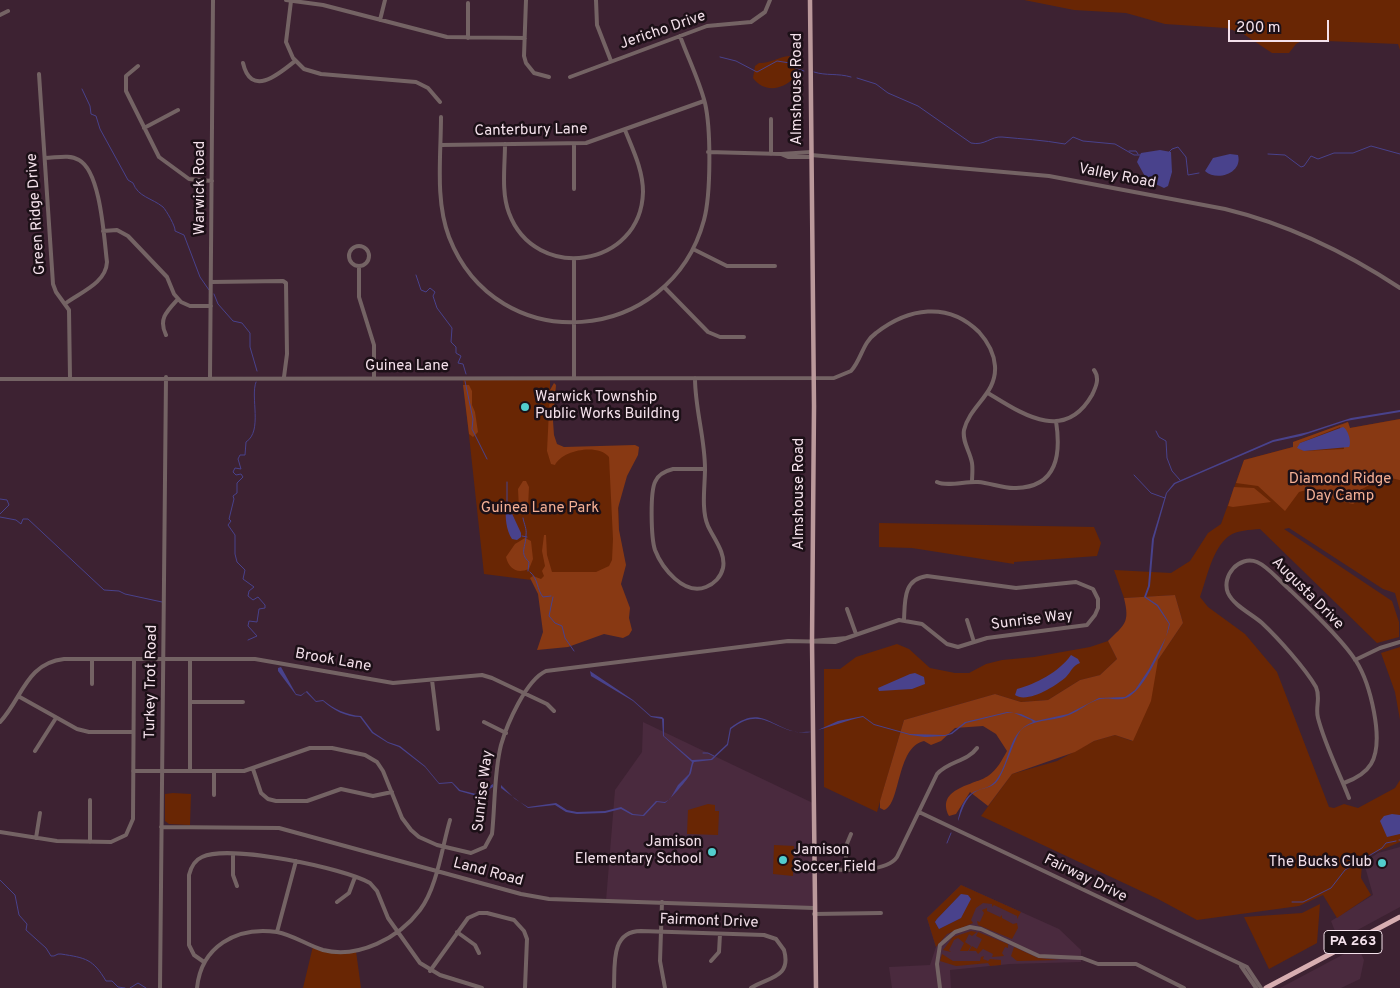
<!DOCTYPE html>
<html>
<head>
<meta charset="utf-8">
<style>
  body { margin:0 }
  #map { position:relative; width:1400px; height:988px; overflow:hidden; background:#3d2232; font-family:Overpass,sans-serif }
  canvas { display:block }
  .scale { position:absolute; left:1228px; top:20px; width:101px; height:22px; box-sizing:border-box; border:2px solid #f4e1eb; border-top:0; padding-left:6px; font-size:15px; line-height:18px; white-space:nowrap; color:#f4e1eb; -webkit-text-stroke:4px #1c1017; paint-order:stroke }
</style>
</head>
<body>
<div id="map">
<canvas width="1400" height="988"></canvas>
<div class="scale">200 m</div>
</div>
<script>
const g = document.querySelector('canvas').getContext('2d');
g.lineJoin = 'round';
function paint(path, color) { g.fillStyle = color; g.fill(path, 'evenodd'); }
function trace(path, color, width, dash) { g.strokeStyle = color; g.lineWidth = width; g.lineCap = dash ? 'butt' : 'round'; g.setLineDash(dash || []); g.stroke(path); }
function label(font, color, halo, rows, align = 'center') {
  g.font = font + ' Overpass,sans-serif'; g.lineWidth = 5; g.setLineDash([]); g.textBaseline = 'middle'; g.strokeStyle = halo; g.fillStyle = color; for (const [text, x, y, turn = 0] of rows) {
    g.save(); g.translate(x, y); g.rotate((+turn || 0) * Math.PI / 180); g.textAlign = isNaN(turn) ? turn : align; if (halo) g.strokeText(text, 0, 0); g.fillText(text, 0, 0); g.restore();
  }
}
paint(new Path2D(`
  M643,722L815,804L814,908L606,901L615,790L642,752Z
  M1400,847V907L1352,933L1364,960L1360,979L1341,988H1280L1344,954L1331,921L1373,895L1364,863L1378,853Z
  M961,885L1059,929L1081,950V962L1010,964L950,970L951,988H892L889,967L930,965L936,947L927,918Z`), '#4a2a3e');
paint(new Path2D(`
  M1024,0H1400V50L1398,44L1303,40L1296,44L1289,53H1272L1242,33L1226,28L1165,24L1126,13L1074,10Z
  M789,56L798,63L800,68C797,71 797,75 794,78C782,90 764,93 753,78L755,66L759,63C769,64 778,57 789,56Z
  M463,380H550L551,447H618L619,571L547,582L484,574Z
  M1400,419V611L1395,593L1383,589L1289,528L1284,529L1392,601L1399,622V637L1377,643L1260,529C1250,530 1237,530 1229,536C1212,549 1207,578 1200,597L1208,607L1245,634L1277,672L1329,807L1334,808L1344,804L1358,808L1395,788L1400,780V842L1372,854L1362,863L1361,878L1371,895L1337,918L1323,895L1299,906L1197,920L1158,899L981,816L1012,774L1057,761L1094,741L1115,735L1132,741L1158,660L1183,623L1175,595L1124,598L1114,570L1171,573L1190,561L1208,533L1221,524L1244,460L1293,447V442L1348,422L1350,428Z
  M879,523L1094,527L1101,543L1097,556L1014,562V564L912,548L879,547Z
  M1108,641L1117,659L1100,675L1080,680L1048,700L1021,702L995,694L904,720L877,812L824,787V669H840L856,657L897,644L909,649L930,668L955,673H969L986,664L1002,660L1034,657L1090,647Z
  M1400,647V720L1395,692L1381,653Z
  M173,793L191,794L190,825L169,824L165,821V794Z
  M708,804L715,805V811H719L718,835L687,834L688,810Z
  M774,845L794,846L793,876L773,874Z
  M961,885L1021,912L1017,919V916L994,905L992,907V904L983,903L976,908L971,920L973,923L947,934L936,947L927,918ZM961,894L970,897L961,918L939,929L935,922L937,919Z
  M1320,904L1317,943L1269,969L1244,917L1302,913Z
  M987,908V911L1000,917L1002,915V918L1013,924L1017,923L1018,928L1012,939L978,925L977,921L980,922L984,913L982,910Z
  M971,931L977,932L972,936L969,934L965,942L971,946L968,951H960L964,943L958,938L954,940L949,950L951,952L943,950L953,937Z
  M978,932L1008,944V948L1005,947L1002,953L1004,956L992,957L993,954L983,949L978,954L976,951H969L972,946L977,949L982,939L976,936Z
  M313,946L327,951H356L361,988H303Z
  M1014,947L1038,958L1059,960L1017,961L1011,956Z
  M942,954L953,961H980L981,957L984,956L983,959L988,961L990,959L1001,960V965L990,966L988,963L956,966L940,961Z`), '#692604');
paint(new Path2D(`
  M554,383L556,385L553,421L554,435L557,444L564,447L635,445L639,447L638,455L627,476L618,508L619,530L626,565L621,584L630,608L629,618L632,630L629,635L623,638L604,634L568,647L537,650L543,632L538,594L530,578L533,576L541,579L544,576L542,571L545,566L542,551L544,535H546L547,555L552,572H596L609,566L612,560L613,539L609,457C598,443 562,450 555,465L551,464L547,451L550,390Z
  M463,385H469L472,391V405L475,412L478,432L473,437L469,434Z
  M1400,419V480C1378,474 1377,482 1358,491L1356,502L1353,504L1335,500L1317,489H1310L1299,492L1285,511L1258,486L1236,483L1244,460L1293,447V442L1348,422L1350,428ZM1340,427L1344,449L1304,451L1300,443Z
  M523,481H526L529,487L528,507L522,510L519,508L518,489Z
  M1234,487L1254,488L1271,502L1233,507L1228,506Z
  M525,538L531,541L533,559L529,569C517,574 509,569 506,557L515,544Z
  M1175,595L1183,623L1158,660L1151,701L1133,741L1115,735L1094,741L1075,752L1012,774L988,806L970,792L956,814L949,816C935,788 975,785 988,776C997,770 1002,760 1007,751L996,734L983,726L955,728L941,741L931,745L924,741C896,747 901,805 884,810L880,808V801L904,720L995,694L1021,702L1048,700L1080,680L1100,675L1117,659L1108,641C1125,624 1130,623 1124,598Z`), '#883913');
paint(new Path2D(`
  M1160,150L1171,152L1172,172L1168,186L1164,188L1147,180L1137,162L1141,153Z
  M1230,154L1238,155C1243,173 1217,182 1205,171L1213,158Z
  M1400,410V412L1346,421L1301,436L1273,442L1175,484L1167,493L1154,539L1150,586L1146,597L1158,605L1170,624C1166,642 1144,692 1126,698C1119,701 1108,697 1100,699C1088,702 1080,711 1069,715C1055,721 1035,719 1022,729C1016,733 1006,769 998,780C992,789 983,787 975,792C965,798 962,811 958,821C958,818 959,816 960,811C970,782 986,795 997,779C1011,759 1008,731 1033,722L1031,720L1014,713H1007L966,723L952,734L945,736L925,737L910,735L874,725L863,717C847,720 833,726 818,730L838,721L863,716L874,724L910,734L945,735L951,733L965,722L1007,712L1021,714L1036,721L1068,714L1099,698L1125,697L1135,690L1149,669L1166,637L1169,624L1157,606L1144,597L1148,586L1152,539L1166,493L1174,483L1273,440L1308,432L1351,418Z
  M1343,427C1348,429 1352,443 1349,447L1304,451L1297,448L1300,443Z
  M508,505L521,533V537L517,540L512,539C506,530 505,517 506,506Z
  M1071,655L1078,659L1080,663C1072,666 1071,672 1066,677C1056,686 1027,704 1015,695L1017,689C1036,684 1059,672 1071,655Z
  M281,667L296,694L301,695L307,691L316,701L323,700C334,709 346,715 361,716L373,732L388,742L400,746L425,766L439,783L452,782L460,790L476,794L493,784V787L477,796L459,791L452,783L439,784L425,767L399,747L388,743L372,733L360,717C346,717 333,710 323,701L316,702L306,692L301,696L296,695L278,671V668Z
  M590,671L633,700L651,716L662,717L664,719V736L692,760L711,759L727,744L730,728C760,705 768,725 796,732C801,733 807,731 811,732C776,737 765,702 731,729L728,745L712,760L694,762C692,766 692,769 691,773C689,778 670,800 665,803L657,802L644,816L632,815L621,809L605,813L577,814L566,812L555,805L528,808L501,788V785L515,799L528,807L556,803L567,810L577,812L605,811L621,807L633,814L643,815L656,801L665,802L670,799L678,785L689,774L692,762L663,736L662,719L651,717L633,701L591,676Z
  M910,674L915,673L924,677L925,684L912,689L879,691L878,688Z
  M1392,814L1400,815V834L1387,837L1380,821L1384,816Z
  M961,894L968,895L971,899L961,918L939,929L935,922L937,919Z`), '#49428c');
trace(new Path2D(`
  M720,57L736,61L757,72L777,61L790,63L795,68L804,71
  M814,72C826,76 838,73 851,77
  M857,78L876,84L888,93L918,106L971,143C985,146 991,136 1002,137C1022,139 1043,140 1065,144L1073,137L1083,141L1115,144L1134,155H1142
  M82,89L90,106L91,114L96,116L100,129L128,180L133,183C138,197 152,198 163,207C166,210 176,227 175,231L184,235L200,277L209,290
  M1129,151H1136L1138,154
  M1169,152L1172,149L1178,147L1186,157L1188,175L1199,173
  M1268,154L1285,155L1301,167L1304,166L1311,156L1318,159L1334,153H1353L1371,146L1400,154
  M416,275L421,290L426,292L430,288L435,292L433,296L437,308L452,328L451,342L456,347V353L461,356L458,363L463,364L466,374
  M214,294L218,304L233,321L242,323L250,333V347L257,371
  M465,381L473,419L472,429L487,459
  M1156,431L1159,437L1166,441L1167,458L1172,471L1180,480
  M1134,475L1151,493L1165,498
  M507,482V506
  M0,499L7,500L9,505L0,514
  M0,517L16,520L21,524L23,519H28L104,590L119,591L125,594L162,602
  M523,518C524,524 527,529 526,535C526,547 519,553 529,562L528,571
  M522,536L527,537
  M530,572C538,578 537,590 543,597L551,596
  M553,597L549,616L555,623L562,626L565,638L574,651
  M248,640L257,636L248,626L249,621L257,622L259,609L265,608V605L258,597L253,600L248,596L249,591L254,587L243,579L245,570L237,562L235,554V535L228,525L231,521L229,519L234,499L233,496L237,493V483L243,477L241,474L236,475L233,472L235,468L241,469L238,459L240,455H245L246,442C263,431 250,397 256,382
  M703,753H708L714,756
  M1399,840H1400
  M947,843L951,833
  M0,880L15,895L19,915L27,924L26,930L46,948L51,956C56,957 56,953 61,954C86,958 93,959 106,981H112L118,987L125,988
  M1292,902H1303L1331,888L1345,870L1382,848L1386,843L1396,841
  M130,988L138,983L146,988`), '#49428c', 1);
trace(new Path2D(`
  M286,0L323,5L447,37L525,38
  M526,0L524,56L526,63L534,73L549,77
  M596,0L597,25L611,61
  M291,1L286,42L293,58L304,69L321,74L416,82L428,88L440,102
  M0,15L8,11
  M380,20L385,0
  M468,38V3
  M243,63C251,98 279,74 295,61
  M138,66L126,76V91L159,157L189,179L212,181
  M39,74L53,284L56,292L69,310L70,378
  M570,77L707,26L751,22L765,12L770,0
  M441,117C441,156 435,200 449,237C497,360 670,346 704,220C711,194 711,129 705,103C699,80 688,58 680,36
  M771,119V154
  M144,128L178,110
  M505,144C505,166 501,192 509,213C535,283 641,268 643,192C643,170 633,150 625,130
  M574,144V189
  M441,145L586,143L704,101
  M708,152L781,154L811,152
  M781,154L788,157H811
  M811,155L1049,176L1225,209C1287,224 1347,253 1400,288
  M45,158C56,158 69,154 79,160C101,172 104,239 107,262C106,283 81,292 66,303
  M103,231L117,230L128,236L167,277L174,294L181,302L190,306H211
  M349 256a10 10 0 1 1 20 0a10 10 0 1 1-20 0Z
  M693,249L727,266H775
  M574,259V377
  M359,267V297L374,345V378
  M211,282L283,281L286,283L287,354L284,377
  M665,288L708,332L720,337H744
  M166,335C158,319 167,311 178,299
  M210,377L213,0
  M695,378C695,409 705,438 705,469
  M0,379L834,378L851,371C862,359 862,343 876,333C908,308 948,301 979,332C988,342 994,352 995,366C997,394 970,405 964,430C962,442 970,451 972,463C973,469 972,476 972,482
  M988,393C1021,413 1064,444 1092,395C1096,387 1100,378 1094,370
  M673,469H705C705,486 701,510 708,526C714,539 726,553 723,568C721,577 714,584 706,587C684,596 662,568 655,550C651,538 650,493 655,482C658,474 665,471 673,469Z
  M937,482C947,487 966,481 978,482C991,483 1004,489 1016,488C1058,487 1061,453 1056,421
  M847,609L856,634
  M967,620L974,642
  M812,641L847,638
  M92,659V684
  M190,659V771
  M1355,660L1380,648L1400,642
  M432,680L438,729
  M18,696L77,729L89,732H133
  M191,702H243
  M0,722C22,699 26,663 64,659H255L393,683L482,675L492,678L547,704L554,711
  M484,722L506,733
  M35,751L56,718
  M253,769L261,793L268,799L276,801H307L341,789L373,796L392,792
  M133,771H244L310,748H332L365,755L377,762L383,771L402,818L411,830L419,837L437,845L471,853L485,847L492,834C495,807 494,772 501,745C507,724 526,680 546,671L788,641L835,642L899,620L922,624L947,644L958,647L987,638L1087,625L1095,615L1098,608V599L1093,589L1076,582L1016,588L927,576C903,579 905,601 904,620
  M214,771V795
  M1344,783C1355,779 1365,774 1371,764C1385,741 1370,683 1356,661C1342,639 1309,608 1289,589C1279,581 1269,567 1257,562C1239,555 1221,576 1228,593C1234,606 1252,614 1262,623C1278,638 1305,668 1316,687C1321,698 1315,707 1318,718C1325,745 1339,772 1349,798
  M90,800V842
  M919,812L1247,967L1261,988
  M161,827L279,828L521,894L549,899L814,908
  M0,832L57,841L111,842L126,835L133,819L134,659
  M36,838L40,813
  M233,854V875L237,886
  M846,868V846L851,834
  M814,869C835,869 885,875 897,857L937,774C948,761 967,762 977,748
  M337,902L349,893L355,877
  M662,902L660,961L665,988
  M814,914L881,913
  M277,932L296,861
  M457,932L475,945L479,953
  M711,961L719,952L720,934
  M204,962L194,955L189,945V875C191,867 195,860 202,857C229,844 344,868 370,883L377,891L388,918L420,963L440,975L482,988
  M1241,966L1256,988
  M430,971L468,918L479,913H487L514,920L524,931L527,939L525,988
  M160,988L166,377
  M197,988C201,947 236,926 277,932C293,935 307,945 323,950C358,959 399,938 420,910C437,888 442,847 450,820
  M614,988C615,966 610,931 641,931L764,935L776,939L784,950C792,978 768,977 751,988
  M940,988L937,964L940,945L955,932L970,927L981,929L1039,956L1082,958L1098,964H1136L1184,988`), '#746364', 4);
trace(new Path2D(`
  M810,0L814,406L812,641L816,988`), '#bb999b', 4.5);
trace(new Path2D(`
  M1266,988L1400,917`), '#d7aeb1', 5);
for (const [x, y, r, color] of [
  [525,407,5,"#52cdcd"],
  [712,852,5,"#52cdcd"],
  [783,860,5,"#52cdcd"],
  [1382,863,5,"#52cdcd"]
]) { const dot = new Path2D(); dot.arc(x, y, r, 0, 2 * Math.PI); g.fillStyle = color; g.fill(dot); trace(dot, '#1c1017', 2); }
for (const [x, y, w] of [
  [1353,942,58]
]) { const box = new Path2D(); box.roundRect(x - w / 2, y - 11.5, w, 23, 4); g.fillStyle = '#1c1017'; g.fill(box); trace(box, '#f4e1eb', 1); }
label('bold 14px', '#f4e1eb', null, [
  ["PA 263",1353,942]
]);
label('15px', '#f4e1eb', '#1c1017', [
  ["Jericho Drive",663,31,-19],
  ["Almshouse Road",798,89,-90],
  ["Canterbury Lane",531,131,-1],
  ["Valley Road",1117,177,11],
  ["Warwick Road",201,188,-90],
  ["Green Ridge Drive",37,214,-94],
  ["Guinea Lane",407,367],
  ["Almshouse Road",800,494,-90],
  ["Augusta Drive",1307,594,45],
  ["Sunrise Way",1032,621,-7],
  ["Brook Lane",333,661,10],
  ["Turkey Trot Road",152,682,-89],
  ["Sunrise Way",484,791,-83],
  ["Land Road",488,873,15],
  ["Fairway Drive",1085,879,26],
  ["Fairmont Drive",709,922,2]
]);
label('15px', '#f4e1eb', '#1c1017', [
  ["Warwick Township",535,398],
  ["Public Works Building",535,415],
  ["Jamison",702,843,"right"],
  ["Elementary School",702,860,"right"],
  ["Jamison",793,851],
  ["Soccer Field",793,868],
  ["The Bucks Club",1372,863,"right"]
], 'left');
label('15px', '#f5b095', '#1c1017', [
  ["Diamond Ridge",1340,480],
  ["Day Camp",1340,497],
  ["Guinea Lane Park",540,509]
]);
</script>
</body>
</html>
